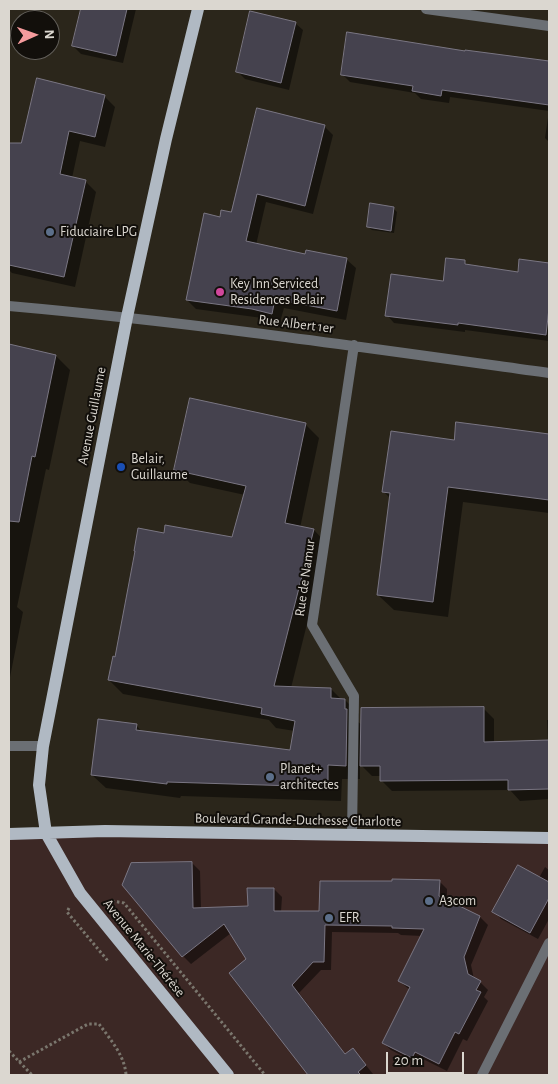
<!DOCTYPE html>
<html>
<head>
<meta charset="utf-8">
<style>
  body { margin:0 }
  #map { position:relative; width:558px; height:1084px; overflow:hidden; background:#2b261b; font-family:"Alegreya Sans",sans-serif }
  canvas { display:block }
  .frame { position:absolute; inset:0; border:10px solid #dbd7d0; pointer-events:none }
  .north { position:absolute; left:10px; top:10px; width:50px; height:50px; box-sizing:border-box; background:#120f0b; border:1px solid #625f5a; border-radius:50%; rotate:88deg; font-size:14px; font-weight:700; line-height:20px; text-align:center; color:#dbd7d0 }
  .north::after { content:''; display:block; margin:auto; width:18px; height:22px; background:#f59b9d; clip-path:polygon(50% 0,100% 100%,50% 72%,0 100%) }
  .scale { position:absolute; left:386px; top:1052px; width:78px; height:22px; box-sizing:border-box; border:2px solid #dbd7d0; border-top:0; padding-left:6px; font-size:15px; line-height:18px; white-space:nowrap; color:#dbd7d0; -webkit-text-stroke:4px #120f0b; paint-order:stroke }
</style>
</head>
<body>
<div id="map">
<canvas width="558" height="1084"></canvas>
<div class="frame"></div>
<div class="north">N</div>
<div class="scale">20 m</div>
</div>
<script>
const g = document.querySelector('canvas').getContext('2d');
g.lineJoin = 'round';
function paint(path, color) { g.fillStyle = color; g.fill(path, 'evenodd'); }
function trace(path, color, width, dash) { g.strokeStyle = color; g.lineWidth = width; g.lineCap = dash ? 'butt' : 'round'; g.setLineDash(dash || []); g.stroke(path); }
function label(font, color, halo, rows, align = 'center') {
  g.font = font + ' "Alegreya Sans",sans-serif'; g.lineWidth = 4; g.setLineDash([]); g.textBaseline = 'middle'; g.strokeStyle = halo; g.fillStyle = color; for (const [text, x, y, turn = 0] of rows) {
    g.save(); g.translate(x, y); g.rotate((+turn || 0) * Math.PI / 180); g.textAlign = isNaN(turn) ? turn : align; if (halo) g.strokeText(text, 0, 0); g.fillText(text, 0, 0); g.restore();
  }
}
paint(new Path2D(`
  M9,834L549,838V1075H9Z`), '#3c2825');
paint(new Path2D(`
  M82,9H136L123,63L81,54L73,46Z
  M295,23L303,30L289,90L245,79L237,71Z
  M342,74L535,76L549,78V142L545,138L549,111L450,97L449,103L421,99L415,93L350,82Z
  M38,80L105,97L115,107L105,147L80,141L72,178L85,181L96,192L75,287L12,273L9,270V144H22Z
  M324,126L333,135L313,214L266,202L256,245L306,256L307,251L347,260L356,268L346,320L284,308L280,322L262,318L196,309L187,300L220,218L232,214Z
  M393,208L397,212L394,233L372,230L368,227Z
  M520,261L549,265V341L465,330V332L394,323L387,315L444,282L465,262L469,266L519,273Z
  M9,345L56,356L70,370L49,470L46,469L17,607L23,612L9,682Z
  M457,423L549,436V513L463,502L448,617L394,610L378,595L391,499L384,492L455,441Z
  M305,424L319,438L300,528L314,530L327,544L291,688L331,689L342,700H345L359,714L358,722L362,725L483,708L494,719V743L548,741L547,720H549V799L520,801L510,790L392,791L382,781V776H372L360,764V779H342L341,801L181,796L180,798L106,788L92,775L136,725L143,733L291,752L295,731L276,728L269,720L123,694L109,680L116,658L165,534L233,538L245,495L190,483L176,470Z
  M192,863L200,871L201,909L249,907L274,889L282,897L281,912L321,913L439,881L447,889V901L480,917L488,925L471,965L474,979L480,982L488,990L484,997L488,1001L467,1041L463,1039L447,1071L423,1059L420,1065L391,1050L383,1043L410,990L399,981L422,936L401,935L398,933L332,932L331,970H321L299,993L346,1055L360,1058L373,1074L371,1075H310L306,1071L248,960L231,933L191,964L183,956L124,885Z
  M545,867L549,870V919L538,939L501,919L494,911L539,878Z`), '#0007');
const building = new Path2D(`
  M81,9H127L116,56L72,46Z
  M250,11L296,22L281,83L236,72Z
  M347,32L465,51V50L549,61V105L442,90L441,96L412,91L413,86L341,75Z
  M37,78L105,95L95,137L69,131L60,174L86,180L64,277L9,265V143H21Z
  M257,108L325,125L305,206L257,194L246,241L305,254L306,250L347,258L337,311L275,299L272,314L252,309L186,300L204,213L220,217L221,210L231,212Z
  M370,203L394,207L391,231L367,227Z
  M446,258L465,260V264L518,272L519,259L549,263V308L546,335L458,323V325L385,316L391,274L443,281Z
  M9,344L56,355L35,457L32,456L19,522L9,521Z
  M190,398L306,423L285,523L314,529L274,686L331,688V698L345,699V709H347L346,766L328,765V787L167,782V784L91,775L98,719L137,724L136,730L290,750L295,721L261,714L262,708L108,680L113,656L115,657L135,551H134L138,528L164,533L165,525L232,537L246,486L174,470Z
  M456,422L549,434V500L448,487L433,602L377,595L390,493L382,492L391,431L454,440Z
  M484,707V742L549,740V789L508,790V780L380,781V766H360L361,708Z
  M192,862L193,908L248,906L247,888H274V911H319L320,881H392V879L440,880L439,896L480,916L464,957L468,974L481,981L476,990L481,992L459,1034L455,1032L439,1064L415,1052L412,1058L382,1043L410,987L398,981L424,929L392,928V926L325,925L324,962H313L292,985L345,1054L353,1048L366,1065L358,1072L361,1075H308L229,973L246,959L224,924L182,957L122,885L131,863Z
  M518,865L549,882V898L530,933L492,912Z`);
paint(building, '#45424e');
trace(building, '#7a7683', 1);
trace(new Path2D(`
  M112,901L124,903L265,1075
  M69,908L67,912L108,961
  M9,1051L32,1075
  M19,1062L88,1024H99C110,1039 125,1056 126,1075`), '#7a766d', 3, [2.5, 2.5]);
trace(new Path2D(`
  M426,9L549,26
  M9,306C190,322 369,348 549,373
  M9,746H43
  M352,835L354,696L312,625L354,345
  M482,1075L549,943`), '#6b6f74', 10);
trace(new Path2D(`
  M198,9L166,139L127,317L43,746L39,785L46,833L80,893L228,1075
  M9,834L105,831L549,838`), '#b0b9c3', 12);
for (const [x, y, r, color] of [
  [50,232,5,"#5c6f8a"],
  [220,292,5,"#d1479c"],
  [121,467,5,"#1a4fb4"],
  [270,777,5,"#5c6f8a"],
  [429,901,5,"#5c6f8a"],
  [329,918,5,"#5c6f8a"]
]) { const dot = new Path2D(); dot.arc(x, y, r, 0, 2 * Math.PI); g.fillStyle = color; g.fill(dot); trace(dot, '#120f0b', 2); }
label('14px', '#dbd7d0', '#120f0b', [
  ["Fiduciaire LPG",60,232],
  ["Key Inn Serviced",230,284],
  ["Residences Belair",230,300],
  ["Belair,",131,459],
  ["Guillaume",131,475],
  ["Planet+",280,769],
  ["architectes",280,785],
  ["A3com",439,901],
  ["EFR",339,918]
], 'left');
label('14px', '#dbd7d0', '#120f0b', [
  ["Rue Albert 1er",296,324,7],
  ["Avenue Guillaume",92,416,-79],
  ["Rue de Namur",305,578,-82],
  ["Boulevard Grande-Duchesse Charlotte",298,820,1],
  ["Avenue Marie-Thérèse",144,948,51]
]);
</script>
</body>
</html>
